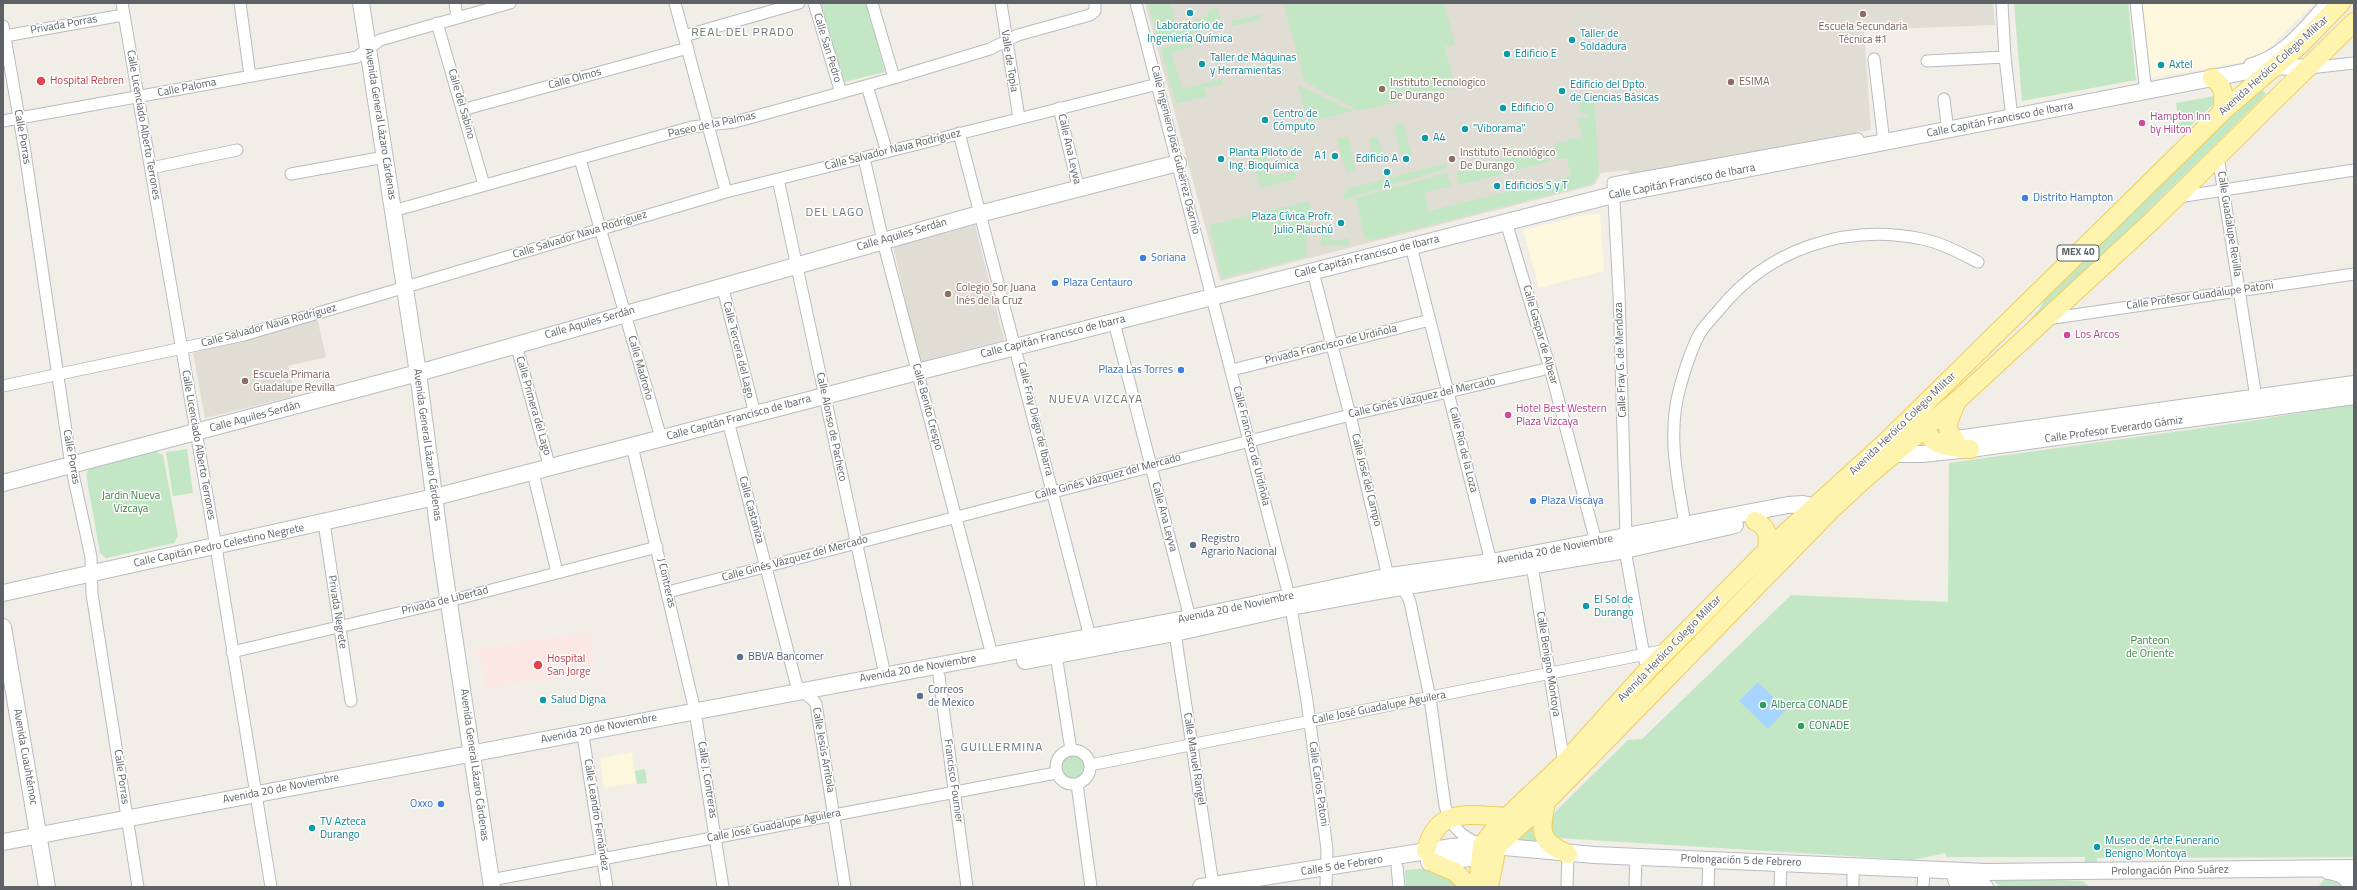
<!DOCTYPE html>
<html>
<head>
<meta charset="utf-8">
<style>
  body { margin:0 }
  #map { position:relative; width:2357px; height:890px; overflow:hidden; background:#f0eee6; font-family:"Titillium Web",sans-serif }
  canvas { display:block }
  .frame { position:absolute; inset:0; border:4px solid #5e6166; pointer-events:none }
</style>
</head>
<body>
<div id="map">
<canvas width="2357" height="890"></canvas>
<div class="frame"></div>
</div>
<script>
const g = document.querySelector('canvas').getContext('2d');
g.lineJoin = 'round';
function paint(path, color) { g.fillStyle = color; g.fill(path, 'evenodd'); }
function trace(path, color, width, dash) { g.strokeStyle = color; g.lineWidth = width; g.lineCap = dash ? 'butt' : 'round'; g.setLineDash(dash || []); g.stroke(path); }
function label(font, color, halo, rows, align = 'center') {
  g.font = font + ' "Titillium Web",sans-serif'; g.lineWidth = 3; g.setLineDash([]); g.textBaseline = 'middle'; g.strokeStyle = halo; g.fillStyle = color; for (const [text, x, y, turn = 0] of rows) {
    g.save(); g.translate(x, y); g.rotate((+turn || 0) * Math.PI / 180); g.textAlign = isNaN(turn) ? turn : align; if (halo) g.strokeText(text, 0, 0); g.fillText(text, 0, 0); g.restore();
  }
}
paint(new Path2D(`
  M2142,3H2315L2256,60L2148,78Z
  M1600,214L1604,271L1539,288L1523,230L1583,215Z
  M632,752L636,783L604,788L600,758Z`), '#fdf7dd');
paint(new Path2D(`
  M1145,3H1993L1995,25L1864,30L1871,130L1632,177L1628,170L1601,173L1594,185L1220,281Z
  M975,225L1004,340L920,362L893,247Z
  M317,318L326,357L288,366L295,396L205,418L193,353Z`), '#e0ddd4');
paint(new Path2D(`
  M589,631L595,673L486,688L482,658L475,657V649Z`), '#fbe7e3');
paint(new Path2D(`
  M820,3H866L885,72L841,83Z
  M1148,3H1170L1176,25L1208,16L1207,10L1217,7L1221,22H1219L1220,26L1159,42Z
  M1284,3H1444L1455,44L1445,47L1455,88L1359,111L1304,81Z
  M2014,3H2128L2136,80L2022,101Z
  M1261,14L1262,19L1232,26L1231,21Z
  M1190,40L1192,47L1172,53L1182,89L1222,79L1223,84L1204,88L1207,96L1176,104L1161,49Z
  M1298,85L1353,111L1308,122Z
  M2260,88L2266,94L1982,375L2040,308L2048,294Z
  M2214,96L2216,102L2189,127L2180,129L2176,103Z
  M1594,98L1599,173L1592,184L1371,240L1365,238L1355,198L1447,173L1451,186L1424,193L1429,211L1571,176L1566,158L1558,159L1554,144L1582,136L1577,118L1588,117V115L1580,111L1579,101Z
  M1403,123L1412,156L1402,158L1394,125Z
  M1348,137L1356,170L1346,172L1337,139Z
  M1378,137L1384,162L1376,165L1369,139Z
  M1293,146L1295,154L1281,157L1279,149Z
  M1547,147L1550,161L1460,185L1456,171Z
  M1266,154L1268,162L1254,165L1252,157Z
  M1296,159L1298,166L1285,170L1283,162Z
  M1446,163L1447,168L1343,200L1346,189Z
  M1269,167L1272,176L1294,171L1296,179L1260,188L1256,170Z
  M1309,201L1313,218L1307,234L1306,257L1222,278L1209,225Z
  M1326,221L1332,241L1349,238L1350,245L1320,246Z
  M2354,404V857L2097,858V866H2085V857H1946V853L1913,860L1558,838L1553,835L1548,821L1560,807L1628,740L1642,739L1791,595L1948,602L1949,463L2238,423Z
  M187,449L193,493L173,496L166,452Z
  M154,451L163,455L178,536L174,543L106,558L100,553L86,475L89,469Z
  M1061 768a12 12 0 1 1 24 0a12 12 0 1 1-24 0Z
  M645,769L647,783L637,784L635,771Z
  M1532,823L1533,835L1541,845L1517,842Z
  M1431,868L1468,887H1406L1405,870Z
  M1985,874L2038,875L2052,880L2083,881L2090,887H2001Z
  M2326,877L2337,879L2344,887H2318Z`), '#c3e7c5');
paint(new Path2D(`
  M1758,682L1786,710L1768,729L1739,701Z`), '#a8d5fe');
const street = new Path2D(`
  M122,3L216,547L271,887
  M240,3L250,76
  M455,3L457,17
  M675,3L726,192
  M814,3L841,93
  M872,3L894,78
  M1001,3L1019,118
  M1136,3L1289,596L1307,701L1327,849L1326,887
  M2002,3L2005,57L2012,118
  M2136,3L2146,93
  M437,23L484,185
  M3,26L25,152L71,465L91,557L92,594L138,887
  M5,36L123,15
  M684,36L799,3
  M1874,59L1884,143
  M1927,61L2005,57
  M2250,64C2283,56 2304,27 2326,3
  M2309,68L2354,63
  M867,86L887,152
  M1944,99L1947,123
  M1059,108L1079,190
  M462,110L688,48
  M3,121L357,57L380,40L510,3
  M959,133L1090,637
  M2218,156L2257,404
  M864,158L883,241L992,655
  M580,159L661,438
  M151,168L237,150
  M291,174L385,157
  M778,179L885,675
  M2178,197L2354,170
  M393,211L692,127L735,122L894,78L990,49L1018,35L1090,15L1095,11V3
  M1506,222L1550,368L1596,542
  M1411,246L1491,562
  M1313,272L1350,415L1386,568C1392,584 1404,584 1410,602L1430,698L1445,806C1451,826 1461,837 1480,844
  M722,285L755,414
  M2047,319L2354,274
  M1114,322L1190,618
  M516,344L550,468
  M1232,370L1430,320
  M3,386L244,335L726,192L1158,84
  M728,421L796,683C800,693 811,695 816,704L845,887
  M632,446L695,711L723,887
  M533,473L557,572
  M324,523L351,701
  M1685,524C1677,478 1667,433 1680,387C1685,369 1691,349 1700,333C1705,325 1713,317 1719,310C1768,249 1846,223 1922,239C1942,243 1960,253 1978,262
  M1626,536L1619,293L1613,183L1858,139
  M1625,550L1645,661
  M1532,565L1564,763
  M668,592L1350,415L1550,368
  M1175,633L1213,885
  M232,652L449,601L657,547
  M1056,655L1071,750
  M939,676L967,887
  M584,742L607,887
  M1056 767a17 17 0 1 1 34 0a17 17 0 1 1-34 0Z
  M1090,765L1666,650
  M1077,784L1091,887
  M1397,867L1399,887
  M491,880L1056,773
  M1567,887L1568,854
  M1635,887L1636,857
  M1708,887L1709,859
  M1780,887L1781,862
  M1853,887V866
  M1923,887L1924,870`);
const secondary = new Path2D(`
  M361,3L418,373L442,557L492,887
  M1942,441L2354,384
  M1886,454H1922L1970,449L2354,396
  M3,483L418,373L979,214L1178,163
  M3,593L435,497L917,372L1613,195L2274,66L2309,68
  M3,627L47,887
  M1025,661L1175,633L1291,607L1379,591L1625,550L1735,525
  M3,842L1190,618L1390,576L1491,562L1788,505L1803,504L1825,508
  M1429,862L1493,856
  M2328,871C2339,873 2348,875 2351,887
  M1956,880H1967L1985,887
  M1201,887L1452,847L1482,845L1594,855L1986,872L2354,868`);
const primary = new Path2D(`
  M2212,78C2226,86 2224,99 2222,112
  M1927,416C1919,445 1950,448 1970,449
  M1955,439L1950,434L1947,425L1956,403
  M1755,521C1768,527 1769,536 1767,550
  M1546,802C1540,831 1538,841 1568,854
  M1426,851C1437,806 1469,815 1507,817
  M1432,862L1455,872L1471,887
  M1478,887L1482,845L1498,825L1564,763L1646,672L1767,550L1887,441L2222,112L2300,45L2341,3
  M1489,887L1497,846L1546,802L1832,509L1870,474L1959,399L2152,221L2354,22`);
trace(street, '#b8bbbf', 13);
trace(secondary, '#b9bcc1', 18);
trace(primary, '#f0cd5f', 20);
trace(street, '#fff', 11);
trace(secondary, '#fff', 16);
trace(primary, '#fef4ad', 18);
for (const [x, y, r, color] of [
  [1190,13,4,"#0f9aa8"],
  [1863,14,4,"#8d6e63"],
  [1572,40,4,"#0f9aa8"],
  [1507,54,4,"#0f9aa8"],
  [1202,64,4,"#0f9aa8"],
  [2161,65,4,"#0f9aa8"],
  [41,81,5,"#e0444e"],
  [1731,82,4,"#8d6e63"],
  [1382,89,4,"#8d6e63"],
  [1562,91,4,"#0f9aa8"],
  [1503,108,4,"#0f9aa8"],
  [1265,120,4,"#0f9aa8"],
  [2142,123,4,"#d1479c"],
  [1465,129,4,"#0f9aa8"],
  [1425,138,4,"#0f9aa8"],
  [1335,156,4,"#0f9aa8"],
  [1221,159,4,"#0f9aa8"],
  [1406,159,4,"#0f9aa8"],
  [1452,159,4,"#8d6e63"],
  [1387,172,4,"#0f9aa8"],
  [1497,186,4,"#0f9aa8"],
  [2025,198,4,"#3f7fe0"],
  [1341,223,4,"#0f9aa8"],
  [1143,258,4,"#3f7fe0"],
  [1055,283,4,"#3f7fe0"],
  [948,294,4,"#8d6e63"],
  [2067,335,4,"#d1479c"],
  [1181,370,4,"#3f7fe0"],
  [245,381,4,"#8d6e63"],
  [1508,415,4,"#d1479c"],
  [1533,501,4,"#3f7fe0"],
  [1193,545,4,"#5c6f8a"],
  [1586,606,4,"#0f9aa8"],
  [740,657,4,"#5c6f8a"],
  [538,665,5,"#e0444e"],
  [920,696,4,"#5c6f8a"],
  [543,700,4,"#0f9aa8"],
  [1763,705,4,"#2e9e5b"],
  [1801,726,4,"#2e9e5b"],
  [441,804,4,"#3f7fe0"],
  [312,828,4,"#0f9aa8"],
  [2097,847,4,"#0f9aa8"]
]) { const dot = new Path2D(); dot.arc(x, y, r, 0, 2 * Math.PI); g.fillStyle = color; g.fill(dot); trace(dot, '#fff', 1.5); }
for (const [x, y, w] of [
  [2078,253,42]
]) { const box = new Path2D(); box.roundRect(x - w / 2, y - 8, w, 16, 3); g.fillStyle = '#fff'; g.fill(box); trace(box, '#5e6166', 1); }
label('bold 10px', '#5e6166', null, [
  ["MEX 40",2078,253]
]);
label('11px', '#5e6166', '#fff', [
  ["Privada Porras",64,25,-10],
  ["Calle San Pedro",827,48,73],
  ["Valle de Topia",1009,61,81],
  ["Avenida Heróico Colegio Militar",2274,66,-42],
  ["Calle Olmos",575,79,-15],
  ["Calle Paloma",187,88,-11],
  ["Calle del Sabino",461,104,74],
  ["Calle Capitán Francisco de Ibarra",2000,120,-11],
  ["Avenida General Lázaro Cárdenas",380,124,81],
  ["Calle Licenciado Alberto Terrones",143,125,80],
  ["Paseo de la Palmas",712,125,-12],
  ["Calle Porras",22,137,80],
  ["Calle Ana Leyva",1069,149,77],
  ["Calle Salvador Nava Rodríguez",893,150,-14],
  ["Calle Ingeniero José Gutiérrez Osornio",1175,150,76],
  ["Calle Capitán Francisco de Ibarra",1682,182,-11],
  ["Calle Guadalupe Revilla",2229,224,81],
  ["Calle Salvador Nava Rodríguez",580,235,-17],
  ["Calle Aquiles Serdán",902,235,-16],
  ["Calle Capitán Francisco de Ibarra",1367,257,-14],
  ["Calle Profesor Guadalupe Patoni",2200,296,-8],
  ["Calle Aquiles Serdán",590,323,-16],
  ["Calle Salvador Nava Rodríguez",269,326,-15],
  ["Calle Gaspar de Albear",1540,335,74],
  ["Calle Capitán Francisco de Ibarra",1053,337,-14],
  ["Privada Francisco de Urdiñola",1331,345,-14],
  ["Calle Tercera del Lago",738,350,76],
  ["Calle Fray G. de Mendoza",1621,360,-92],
  ["Calle Madroño",640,368,74],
  ["Calle Ginés Vázquez del Mercado",1422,398,-13],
  ["Calle Primera del Lago",533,406,74],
  ["Calle Benito Crespo",927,407,75],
  ["Calle Aquiles Serdán",255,417,-15],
  ["Calle Capitán Francisco de Ibarra",739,418,-15],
  ["Calle Fray Diego de Ibarra",1035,419,76],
  ["Avenida Heróico Colegio Militar",1903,424,-44],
  ["Calle Alonso de Pacheco",831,427,78],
  ["Calle Profesor Everardo Gámiz",2114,430,-8],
  ["Calle Licenciado Alberto Terrones",198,445,80],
  ["Avenida General Lázaro Cárdenas",427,445,82],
  ["Calle Francisco de Urdiñola",1251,446,76],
  ["Calle Río de la Loza",1463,450,76],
  ["Calle Porras",71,457,80],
  ["Calle Ginés Vázquez del Mercado",1108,477,-15],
  ["Calle José del Campo",1366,480,76],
  ["Calle Castañiza",751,510,75],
  ["Calle Ana Leyva",1164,517,75],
  ["Calle Capitán Pedro Celestino Negrete",219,546,-12],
  ["Avenida 20 de Noviembre",1555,550,-11],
  ["Calle Ginés Vázquez del Mercado",795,559,-15],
  ["J Contreras",666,583,77],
  ["Privada de Libertad",445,601,-14],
  ["Avenida 20 de Noviembre",1236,608,-12],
  ["Privada Negrete",337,612,81],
  ["Avenida Heróico Colegio Militar",1670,649,-46],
  ["Calle Benigno Montoya",1548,664,81],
  ["Avenida 20 de Noviembre",918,669,-10],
  ["Calle José Guadalupe Aguilera",1379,708,-11],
  ["Avenida 20 de Noviembre",599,729,-11],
  ["Calle Jesús Arritola",823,750,80],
  ["Avenida Cuauhtémoc",25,757,80],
  ["Calle Manuel Rangel",1194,759,81],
  ["Avenida General Lázaro Cárdenas",474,765,82],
  ["Calle Porras",121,777,82],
  ["Calle J. Contreras",707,780,81],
  ["Francisco Fournier",953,781,82],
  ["Calle Carlos Patoni",1318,784,82],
  ["Avenida 20 de Noviembre",281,789,-11],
  ["Calle Leandro Fernández",596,815,81],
  ["Calle José Guadalupe Aguilera",774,826,-11],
  ["Prolongación 5 de Febrero",1741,861,2],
  ["Calle 5 de Febrero",1342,866,-9],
  ["Prolongación Pino Suárez",2170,871,-1]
]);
label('11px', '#0d838f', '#fff', [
  ["Laboratorio de",1190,26,"center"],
  ["Ingeniería Química",1190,39,"center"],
  ["Taller de",1580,34],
  ["Soldadura",1580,47],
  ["Edificio E",1515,54],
  ["Taller de Máquinas",1210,58],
  ["y Herramientas",1210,71],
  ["Axtel",2169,65],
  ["Edificio del Dpto.",1570,85],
  ["de Ciencias Básicas",1570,98],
  ["Edificio O",1511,108],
  ["Centro de",1273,114],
  ["Cómputo",1273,127],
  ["\"Viborama\"",1473,129],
  ["A4",1433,138],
  ["Planta Piloto de",1229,153],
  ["Ing. Bioquímica",1229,166],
  ["A1",1327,156,"right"],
  ["Edificio A",1398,159,"right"],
  ["A",1387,185,"center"],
  ["Edificios S y T",1505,186],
  ["Plaza Cívica Profr.",1333,217,"right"],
  ["Julio Plauchú",1333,230,"right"],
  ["El Sol de",1594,600],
  ["Durango",1594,613],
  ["Salud Digna",551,700],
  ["TV Azteca",320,822],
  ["Durango",320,835],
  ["Museo de Arte Funerario",2105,841],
  ["Benigno Montoya",2105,854]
], 'left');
label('11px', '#785e54', '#fff', [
  ["Escuela Secundaria",1863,27,"center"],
  ["Técnica #1",1863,40,"center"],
  ["ESIMA",1739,82],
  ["Instituto Tecnologico",1390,83],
  ["De Durango",1390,96],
  ["Instituto Tecnológico",1460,153],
  ["De Durango",1460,166],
  ["Colegio Sor Juana",956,288],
  ["Inés de la Cruz",956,301],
  ["Escuela Primaria",253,375],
  ["Guadalupe Revilla",253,388]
], 'left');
label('11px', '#be3a42', '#fff', [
  ["Hospital Rebren",50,81],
  ["Hospital",547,659],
  ["San Jorge",547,672]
], 'left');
label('11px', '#b23c85', '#fff', [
  ["Hampton Inn",2150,117],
  ["by Hilton",2150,130],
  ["Los Arcos",2075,335],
  ["Hotel Best Western",1516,409],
  ["Plaza Vizcaya",1516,422]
], 'left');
label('11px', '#366cbe', '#fff', [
  ["Distrito Hampton",2033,198],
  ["Soriana",1151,258],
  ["Plaza Centauro",1063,283],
  ["Plaza Las Torres",1173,370,"right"],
  ["Plaza Viscaya",1541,501],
  ["Oxxo",433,804,"right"]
], 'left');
label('11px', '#36843e', '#fff', [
  ["Jardin Nueva",131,496],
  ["Vizcaya",131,509],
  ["Panteon",2150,641],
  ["de Oriente",2150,654]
]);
label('11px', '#4e5e75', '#fff', [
  ["Registro",1201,539],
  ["Agrario Nacional",1201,552],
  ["BBVA Bancomer",748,657],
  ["Correos",928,690],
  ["de Mexico",928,703]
], 'left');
label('11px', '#27864d', '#fff', [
  ["Alberca CONADE",1771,705],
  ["CONADE",1809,726]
], 'left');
g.letterSpacing = '1px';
label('12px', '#6f7378', '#fff', [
  ["REAL DEL PRADO",743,33],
  ["DEL LAGO",835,213],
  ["NUEVA VIZCAYA",1096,400],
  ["GUILLERMINA",1002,748]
]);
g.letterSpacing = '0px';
</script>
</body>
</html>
